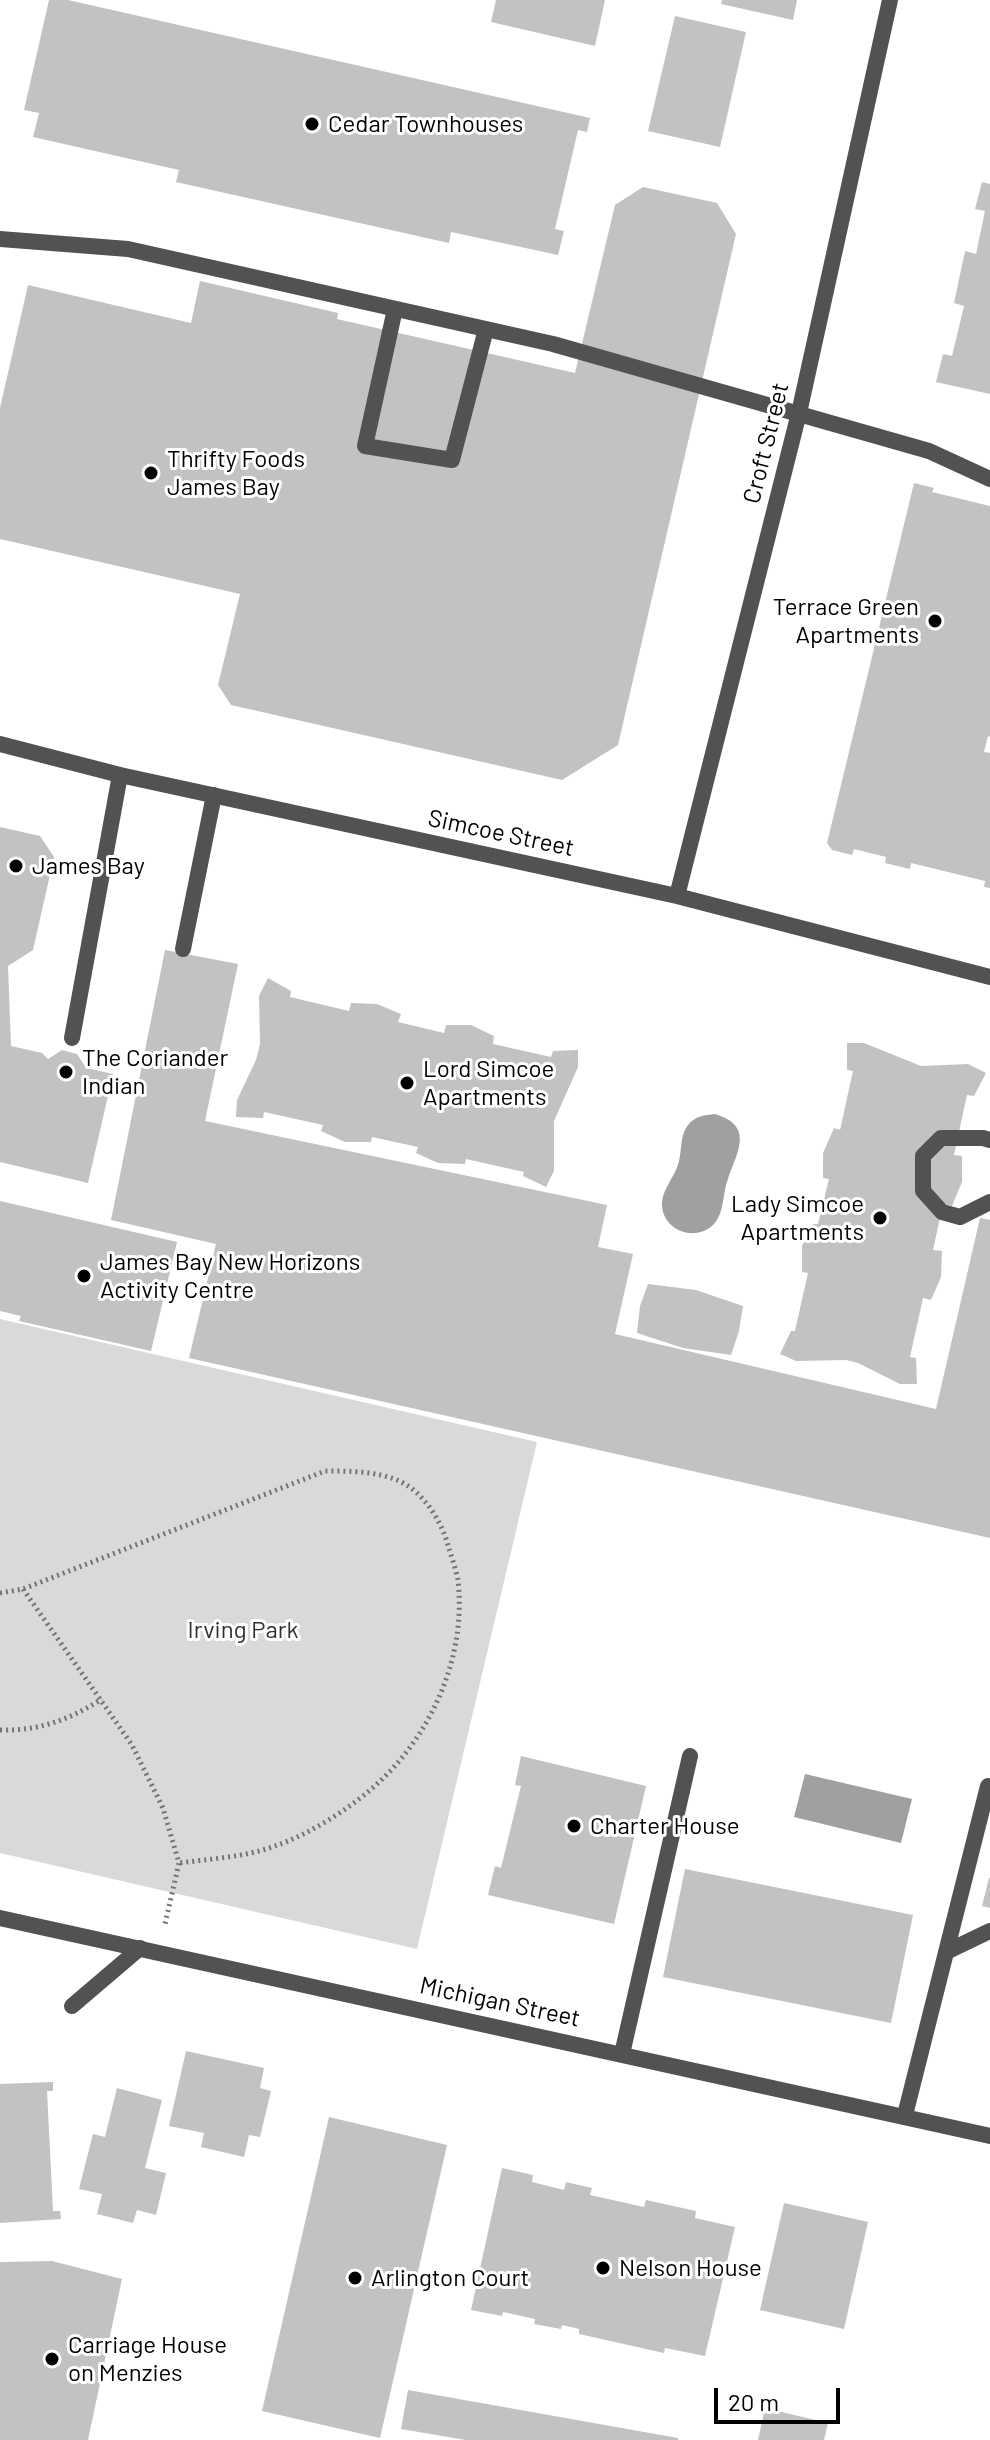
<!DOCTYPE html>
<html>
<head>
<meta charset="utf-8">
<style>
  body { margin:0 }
  #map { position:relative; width:990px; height:2440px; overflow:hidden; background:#fff; font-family:Barlow,sans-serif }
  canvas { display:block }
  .scale { position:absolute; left:714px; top:2388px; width:126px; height:36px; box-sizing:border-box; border:4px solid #000; border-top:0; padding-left:10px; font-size:24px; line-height:28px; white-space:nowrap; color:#000; -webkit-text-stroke:6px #fff; paint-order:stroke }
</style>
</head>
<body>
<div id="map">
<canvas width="990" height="2440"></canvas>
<div class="scale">20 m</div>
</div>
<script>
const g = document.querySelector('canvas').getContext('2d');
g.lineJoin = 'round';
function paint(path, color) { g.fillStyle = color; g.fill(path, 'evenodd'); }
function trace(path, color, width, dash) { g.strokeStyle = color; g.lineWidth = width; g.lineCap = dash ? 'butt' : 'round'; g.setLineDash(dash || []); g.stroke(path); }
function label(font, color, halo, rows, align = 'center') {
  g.font = font + ' Barlow,sans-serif'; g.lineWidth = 6; g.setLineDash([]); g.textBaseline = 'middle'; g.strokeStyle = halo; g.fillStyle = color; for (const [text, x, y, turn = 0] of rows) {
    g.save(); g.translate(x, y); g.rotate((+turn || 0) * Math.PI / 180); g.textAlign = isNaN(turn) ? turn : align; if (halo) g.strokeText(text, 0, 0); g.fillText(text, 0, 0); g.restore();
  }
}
paint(new Path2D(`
  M0,1319L537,1442L417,1949L0,1853Z`), '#d9d9d9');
paint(new Path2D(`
  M715,1114C755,1126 737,1152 728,1179C722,1194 725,1213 713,1225C695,1242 664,1231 662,1206C661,1190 676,1176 679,1161C682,1149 680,1135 688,1125C695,1116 705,1115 715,1114Z
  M805,1774L912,1799L901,1843L794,1817Z`), '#a0a0a0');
paint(new Path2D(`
  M49,0H68L590,118L587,132L578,130L555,229L564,231L558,255L451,232L449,243L176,182L179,170L33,137L39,113L24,110Z
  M496,0H605L595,46L491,22Z
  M722,0H797L793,20L721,4Z
  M675,16L746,32L720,147L648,131Z
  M982,182L990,184V394L936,382L943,354L952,356L964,306L954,303L965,251L976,254L985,211L975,209Z
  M643,187L717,203L736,234L618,745L562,780L231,705L218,685L240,594L0,539V408L28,285L191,323L200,281L338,313L337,319L575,373L615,205Z
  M914,483L934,488L932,492L990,506V737L988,736L984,752L990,753V888L984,887L985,881L911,863L910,869L885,863L886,857L854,849L852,855L832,850L827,843Z
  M0,827L40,836L54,857L33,950L8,966L11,1046L42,1053L48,1059L62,1050L77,1054L86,1068L113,1074L88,1183L0,1162Z
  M165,950L238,964L205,1121L607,1205L598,1247L633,1254L615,1334L936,1409L980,1218L990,1220V1538L189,1358L216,1244L111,1220Z
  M268,978L291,991L290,997L349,1011L351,1003L377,1004L401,1014L398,1022L444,1033L446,1025H471L494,1036L493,1044L551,1057L553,1051L578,1050V1067L554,1121V1171L546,1187L523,1176L524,1172L466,1159L465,1164L438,1163L416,1153L418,1147L372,1137L371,1142H345L321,1131L323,1125L264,1112L263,1118L236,1117L237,1100L256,1060L260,1044L259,996Z
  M847,1043H864L921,1066L968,1064L986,1073L974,1096L967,1095L954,1155L962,1156V1182L952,1206L943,1204L933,1250L942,1251L941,1277L931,1300L923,1298L910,1357L916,1358L917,1384H900L858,1363L846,1360L796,1361L780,1354L791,1331H795L808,1273L802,1272V1246L813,1224H818L829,1179L823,1178V1153L834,1128L840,1130L853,1071L847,1070Z
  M0,1201L177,1242L151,1351L19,1321L21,1316L0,1311Z
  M648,1284L696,1290L743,1306L739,1331L731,1355L683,1348L637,1333L640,1306Z
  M521,1756L646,1786L614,1924L488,1895L495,1866L501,1868L521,1786L515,1785Z
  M685,1869L913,1915L891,2023L663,1977Z
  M989,1878H990V1908L982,1906Z
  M186,2051L264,2068L260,2088L271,2091L260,2137L249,2135L244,2157L201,2147L204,2133L169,2126Z
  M53,2082V2091H47L53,2211H60L61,2219L0,2223V2084Z
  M117,2088L162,2100L145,2168L166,2173L156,2215L137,2210L133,2223L97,2214L102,2194L79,2189L93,2134L105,2137Z
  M329,2117L447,2145L380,2438L262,2411Z
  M502,2168L533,2175L532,2182L564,2190L566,2182L592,2188L590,2195L644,2207L646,2200L696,2211L695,2218L735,2227L705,2356L665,2348L664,2353L579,2334V2329L562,2325L561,2329L534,2324L535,2319L503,2312L502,2316L471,2310Z
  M784,2203L868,2222L844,2329L760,2310Z
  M52,2261L122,2279L88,2440H0V2262Z
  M408,2390L678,2438V2440H466L401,2429Z
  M765,2408L828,2423L824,2440H758Z`), '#c2c2c2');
trace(new Path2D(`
  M23,1589L132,1745L163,1808L179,1863L165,1924
  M0,1593L23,1589L325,1471C349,1471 374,1471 397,1480C422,1490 441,1520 448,1545C451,1556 456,1569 458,1580C467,1659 429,1741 369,1791C343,1813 307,1835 275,1846C245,1857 210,1859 179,1863
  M0,1730C39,1731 69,1720 102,1699`), '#747474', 5, [2, 4]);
trace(new Path2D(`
  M0,239L128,249L553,344L929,451L990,479
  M395,309L365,446L452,460L486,329
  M183,949L214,795
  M72,1038L120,775
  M990,1140L983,1138H941L923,1156V1191L942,1212L960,1217L990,1202
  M946,1952L990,1931
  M72,2006L140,1948
  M622,2054L690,1756
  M905,2115L988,1786`), '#525252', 16);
trace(new Path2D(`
  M0,744L120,775L677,896L990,977
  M677,896L799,413L890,0
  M0,1918L990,2136`), '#525252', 16);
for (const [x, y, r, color] of [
  [312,124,8,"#000"],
  [151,473,8,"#000"],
  [935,621,8,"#000"],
  [16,866,8,"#000"],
  [66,1072,8,"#000"],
  [407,1083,8,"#000"],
  [880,1218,8,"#000"],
  [84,1276,8,"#000"],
  [574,1826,8,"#000"],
  [603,2268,8,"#000"],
  [355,2278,8,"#000"],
  [52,2359,8,"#000"]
]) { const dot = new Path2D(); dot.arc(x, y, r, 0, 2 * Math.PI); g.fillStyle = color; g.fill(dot); trace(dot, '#fff', 3); }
label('24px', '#000', '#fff', [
  ["Cedar Townhouses",328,124],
  ["Thrifty Foods",167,459],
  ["James Bay",167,487],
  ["Terrace Green",919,607,"right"],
  ["Apartments",919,635,"right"],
  ["James Bay",32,866],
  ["The Coriander",82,1058],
  ["Indian",82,1086],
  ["Lord Simcoe",423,1069],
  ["Apartments",423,1097],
  ["Lady Simcoe",864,1204,"right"],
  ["Apartments",864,1232,"right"],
  ["James Bay New Horizons",100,1262],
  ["Activity Centre",100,1290],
  ["Charter House",590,1826],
  ["Nelson House",619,2268],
  ["Arlington Court",371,2278],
  ["Carriage House",68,2345],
  ["on Menzies",68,2373]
], 'left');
label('24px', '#000', '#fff', [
  ["Croft Street",766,443,-76],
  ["Simcoe Street",501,833,12],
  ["Michigan Street",500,2002,12]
]);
label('24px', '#303030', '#fff', [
  ["Irving Park",243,1630]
]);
</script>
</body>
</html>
